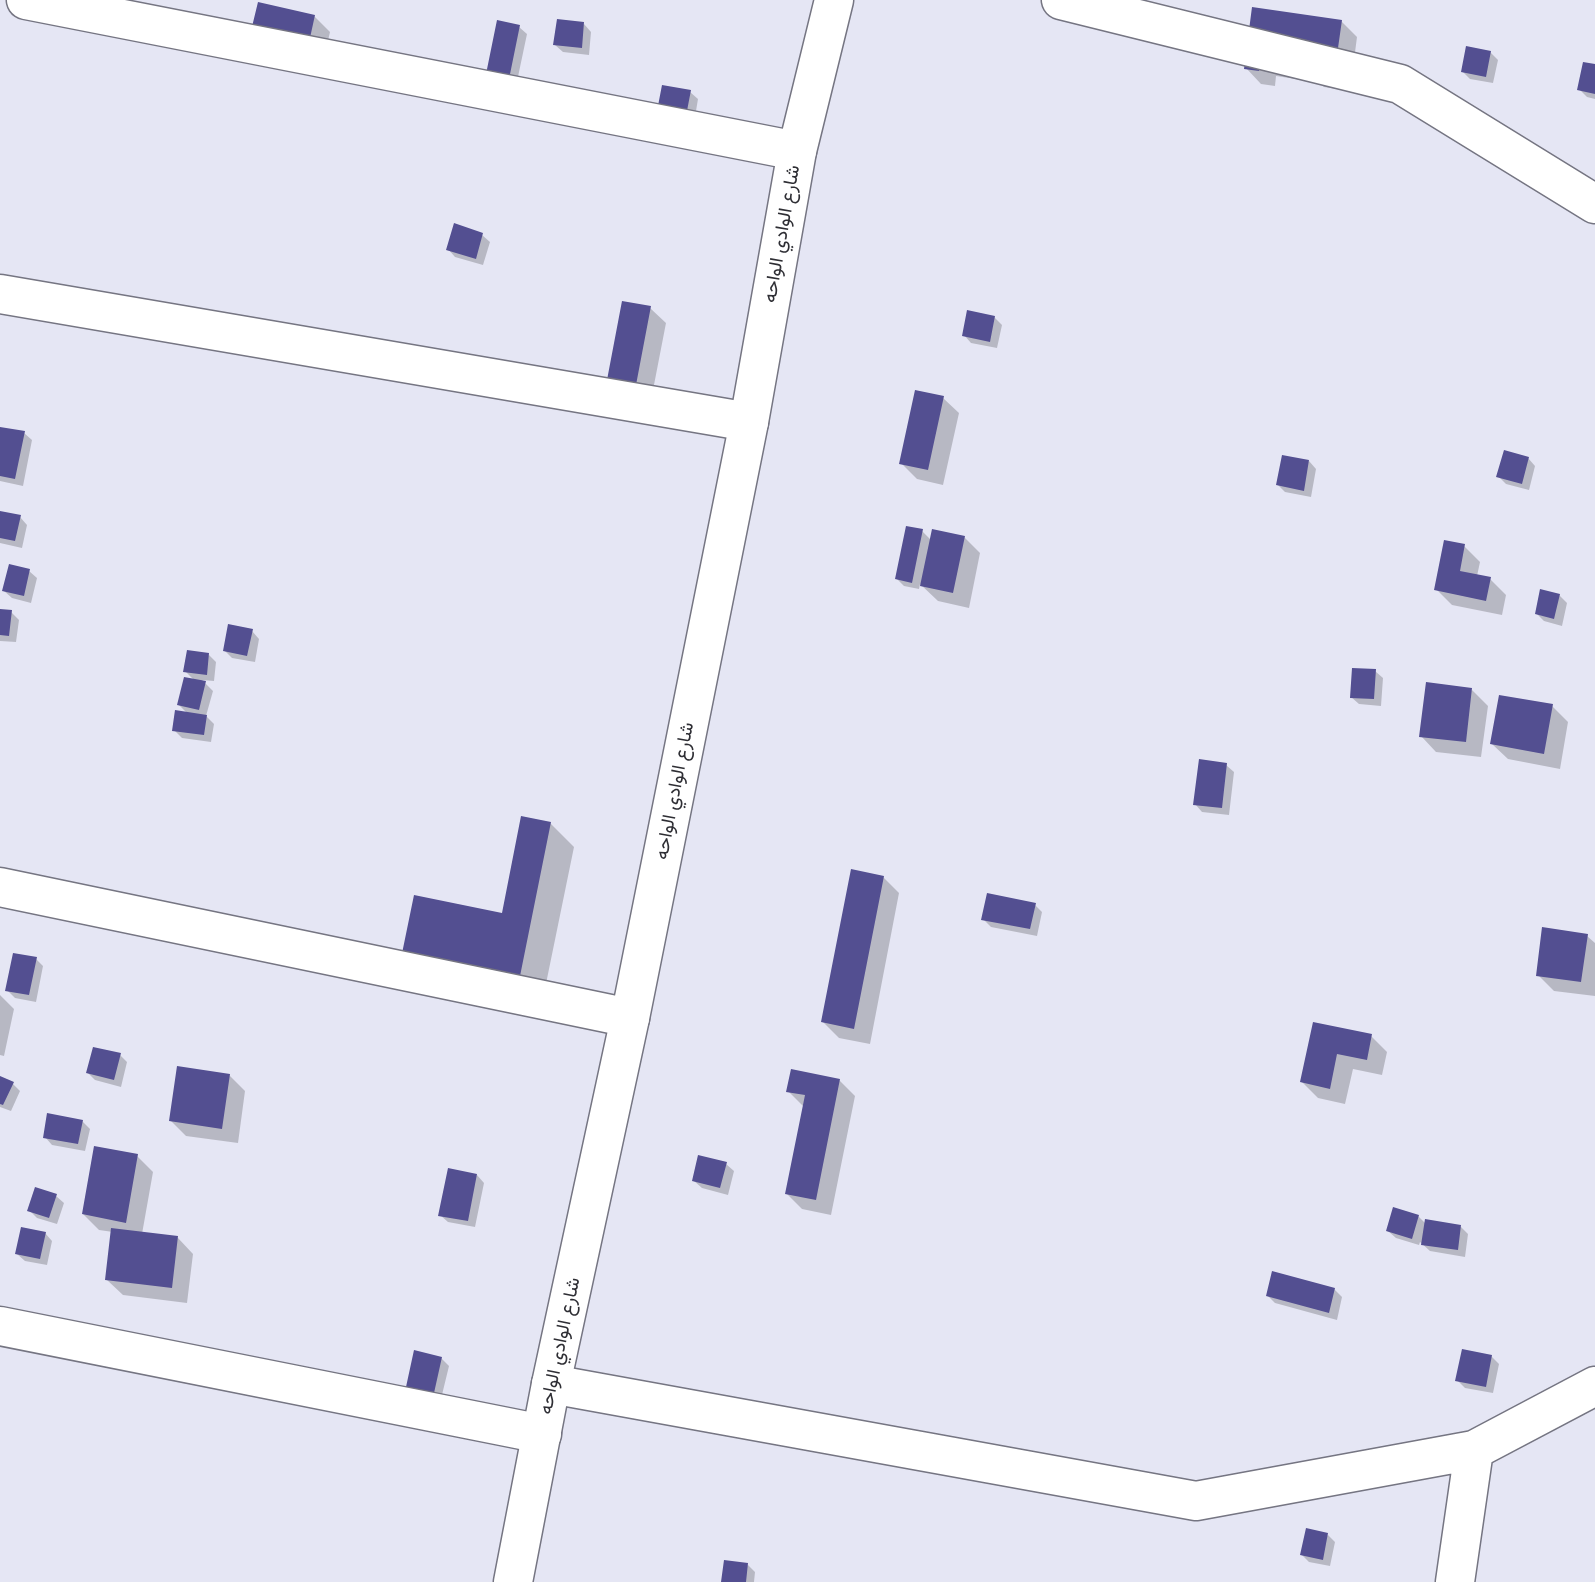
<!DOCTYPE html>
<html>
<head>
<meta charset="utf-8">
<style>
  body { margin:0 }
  canvas { display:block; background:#e5e6f4 }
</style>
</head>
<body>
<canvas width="1595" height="1582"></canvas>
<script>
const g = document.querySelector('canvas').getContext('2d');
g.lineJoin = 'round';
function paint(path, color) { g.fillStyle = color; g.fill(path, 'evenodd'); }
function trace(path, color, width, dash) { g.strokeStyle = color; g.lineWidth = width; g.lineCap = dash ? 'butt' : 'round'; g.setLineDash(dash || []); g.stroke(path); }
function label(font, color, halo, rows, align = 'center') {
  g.font = font + ' Helvetica,Vazirmatn,sans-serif'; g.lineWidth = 7; g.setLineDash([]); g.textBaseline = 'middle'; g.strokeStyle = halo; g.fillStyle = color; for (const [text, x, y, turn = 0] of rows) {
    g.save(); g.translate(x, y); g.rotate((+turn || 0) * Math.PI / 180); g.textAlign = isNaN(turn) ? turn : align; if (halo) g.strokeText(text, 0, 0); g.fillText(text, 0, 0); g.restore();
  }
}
paint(new Path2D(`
  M314,16L330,32L323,62L268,51Z
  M1341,21L1357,37L1350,91L1324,87L1310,74L1309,81L1276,76L1275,86L1261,84L1246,68Z
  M584,24L591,32L589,55L563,52L555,45Z
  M519,27L527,34L515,91L487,79Z
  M1490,52L1498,60L1493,83L1470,79L1463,72Z
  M1595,66V99L1587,97L1579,89Z
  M690,92L698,99L694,123L667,118Z
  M482,235L490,242L483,265L455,257L448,249Z
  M650,308L666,323L647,421L621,416Z
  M994,317L1002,325L997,348L971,343L964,335Z
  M943,398L959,413L943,485L917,479L901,463Z
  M0,428L24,433L32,440L23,486L0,481Z
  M1528,458L1535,466L1529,490L1506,484L1498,476Z
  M1309,461L1316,469L1311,497L1285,492L1278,485Z
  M0,513L20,517L27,525L22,548L0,543Z
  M922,531L931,540L964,537L980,553L969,608L938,601L920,584L919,589L904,586L897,579Z
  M1464,546L1480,562L1477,576L1490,579L1506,595L1502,615L1452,605L1436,589Z
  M29,571L37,578L31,603L12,598L4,591Z
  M1559,595L1567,603L1562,626L1544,621L1537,614Z
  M0,611L11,612L19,620L16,642L0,641Z
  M252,631L259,639L255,662L232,658L224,650Z
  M209,655L216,662L214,681L202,680L213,691L206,716L214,724L211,742L182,738L174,730L188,714L179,705L195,681L185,671Z
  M1375,671L1383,678L1381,706L1359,704L1351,697Z
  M1472,690L1488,706L1481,757L1436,752L1421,736Z
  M1552,706L1568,722L1560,769L1508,759L1492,744Z
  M1226,765L1234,772L1229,815L1202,812L1195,804Z
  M550,823L574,847L540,1013L415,897L503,915Z
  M883,877L899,893L870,1044L839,1038L823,1022Z
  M1035,905L1042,912L1037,936L991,927L983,919Z
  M1587,936L1595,943V996L1554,991L1538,975Z
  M36,959L43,966L36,1002L15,998L7,990Z
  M0,995L14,1009L4,1056L0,1055Z
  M1314,1024L1371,1036L1387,1052L1382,1075L1353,1069L1345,1104L1318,1098L1302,1082Z
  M120,1055L127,1062L121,1087L95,1080L88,1073Z
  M229,1075L245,1091L238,1143L186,1136L170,1120Z
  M0,1078L13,1084L20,1091L11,1111L0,1107Z
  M839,1080L855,1096L831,1215L802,1209L786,1193L804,1107L788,1091Z
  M82,1121L90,1129L85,1151L52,1145L45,1137Z
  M137,1156L153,1172L142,1234L178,1238L193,1254L187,1303L123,1295L107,1280L113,1232L99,1230L83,1214Z
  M726,1164L734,1171L728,1195L702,1188L694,1181Z
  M477,1175L484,1183L475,1227L448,1222L440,1215Z
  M56,1196L64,1203L57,1224L37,1218L29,1210Z
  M1418,1216L1426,1224L1461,1227L1468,1234L1465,1257L1430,1251L1420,1242L1419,1245L1396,1238L1388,1231Z
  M45,1233L52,1241L47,1265L25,1261L17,1254Z
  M1334,1289L1342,1297L1337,1320L1275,1303L1268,1296Z
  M1491,1356L1499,1364L1493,1393L1465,1388L1457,1380Z
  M441,1358L449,1366L441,1399L416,1394L408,1386Z
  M1328,1535L1335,1542L1330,1566L1309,1562L1302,1555Z
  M748,1565L755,1572L754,1582H723Z`), '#0003');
paint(new Path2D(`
  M258,2L315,15L308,47L250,35Z
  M1252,7L1342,20L1334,76L1264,40L1259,71L1244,69Z
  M557,19L584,22L582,48L553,45Z
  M497,20L520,25L508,84L485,79Z
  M1466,46L1491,51L1486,77L1461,72Z
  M1583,62L1595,64V94L1577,90Z
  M662,85L691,90L686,116L657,111Z
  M454,223L483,233L476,259L446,250Z
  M622,301L651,306L632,406L603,401Z
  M967,310L995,316L990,342L962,336Z
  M915,390L944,396L928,470L899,464Z
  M0,427L25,431L15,479L0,476Z
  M1504,450L1529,457L1522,484L1496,477Z
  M1282,455L1309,460L1304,491L1276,485Z
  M0,511L21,515L15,541L0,538Z
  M906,526L923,529L912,583L895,579Z
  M932,529L965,536L953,593L920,586Z
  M1444,540L1465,544L1460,571L1491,577L1486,601L1434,590Z
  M9,564L30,569L24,596L2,591Z
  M1540,589L1560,594L1554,619L1535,614Z
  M0,609L12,610L9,636L0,635Z
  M228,624L253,629L247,656L223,651Z
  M187,650L209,653L207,675L183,672Z
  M1352,668L1376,669L1374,699L1350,698Z
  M184,677L206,681L199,710L177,705Z
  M1426,682L1472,688L1466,742L1419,737Z
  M1499,695L1553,704L1544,754L1490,744Z
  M175,710L207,715L204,735L172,731Z
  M1199,759L1227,763L1222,808L1193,805Z
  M521,816L551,822L517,991L399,968L414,895L502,913Z
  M851,869L884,876L854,1029L821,1022Z
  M987,893L1036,903L1030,929L981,920Z
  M1542,927L1588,934L1581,982L1536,976Z
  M13,953L37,957L29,995L5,991Z
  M1313,1022L1372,1034L1367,1060L1337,1054L1330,1089L1300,1082Z
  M93,1047L121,1053L114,1080L86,1073Z
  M177,1066L230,1074L222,1129L169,1121Z
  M791,1069L840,1079L816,1200L785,1194L805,1095L786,1092Z
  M0,1076L14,1082L3,1105L0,1104Z
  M47,1113L83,1120L78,1144L43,1138Z
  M94,1146L138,1154L126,1223L82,1214Z
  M698,1155L727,1162L720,1188L692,1181Z
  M448,1168L477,1174L468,1221L438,1216Z
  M35,1187L57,1194L49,1218L27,1211Z
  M1393,1207L1419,1215L1412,1239L1386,1231Z
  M1425,1219L1461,1225L1458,1250L1421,1245Z
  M21,1227L46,1232L40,1259L15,1254Z
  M111,1228L178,1236L172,1288L105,1280Z
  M1272,1271L1335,1288L1329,1313L1266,1296Z
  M1462,1349L1492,1355L1486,1387L1455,1381Z
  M414,1350L442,1357L434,1393L406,1387Z
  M1306,1528L1328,1533L1323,1560L1300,1555Z
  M724,1560L748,1563L746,1582H721Z`), '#534f91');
const street = new Path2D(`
  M26,0L797,151
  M1061,0L1400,84L1595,204
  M0,294L749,422
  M0,887L630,1018
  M0,1326L542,1434
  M551,1384L1196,1501L1474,1450L1595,1386
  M1455,1582L1474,1450`);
const secondary = new Path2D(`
  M513,1582L551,1384L630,1018L749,422L797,151L834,0`);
trace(street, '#757582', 41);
trace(secondary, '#757582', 41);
trace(street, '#fff', 38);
trace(secondary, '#fff', 38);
label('19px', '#2e2e34', '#fff', [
  ["شارع الوادي الواحه",782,234,-80],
  ["شارع الوادي الواحه",675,791,-79],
  ["شارع الوادي الواحه",560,1346,-78]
]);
</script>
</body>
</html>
